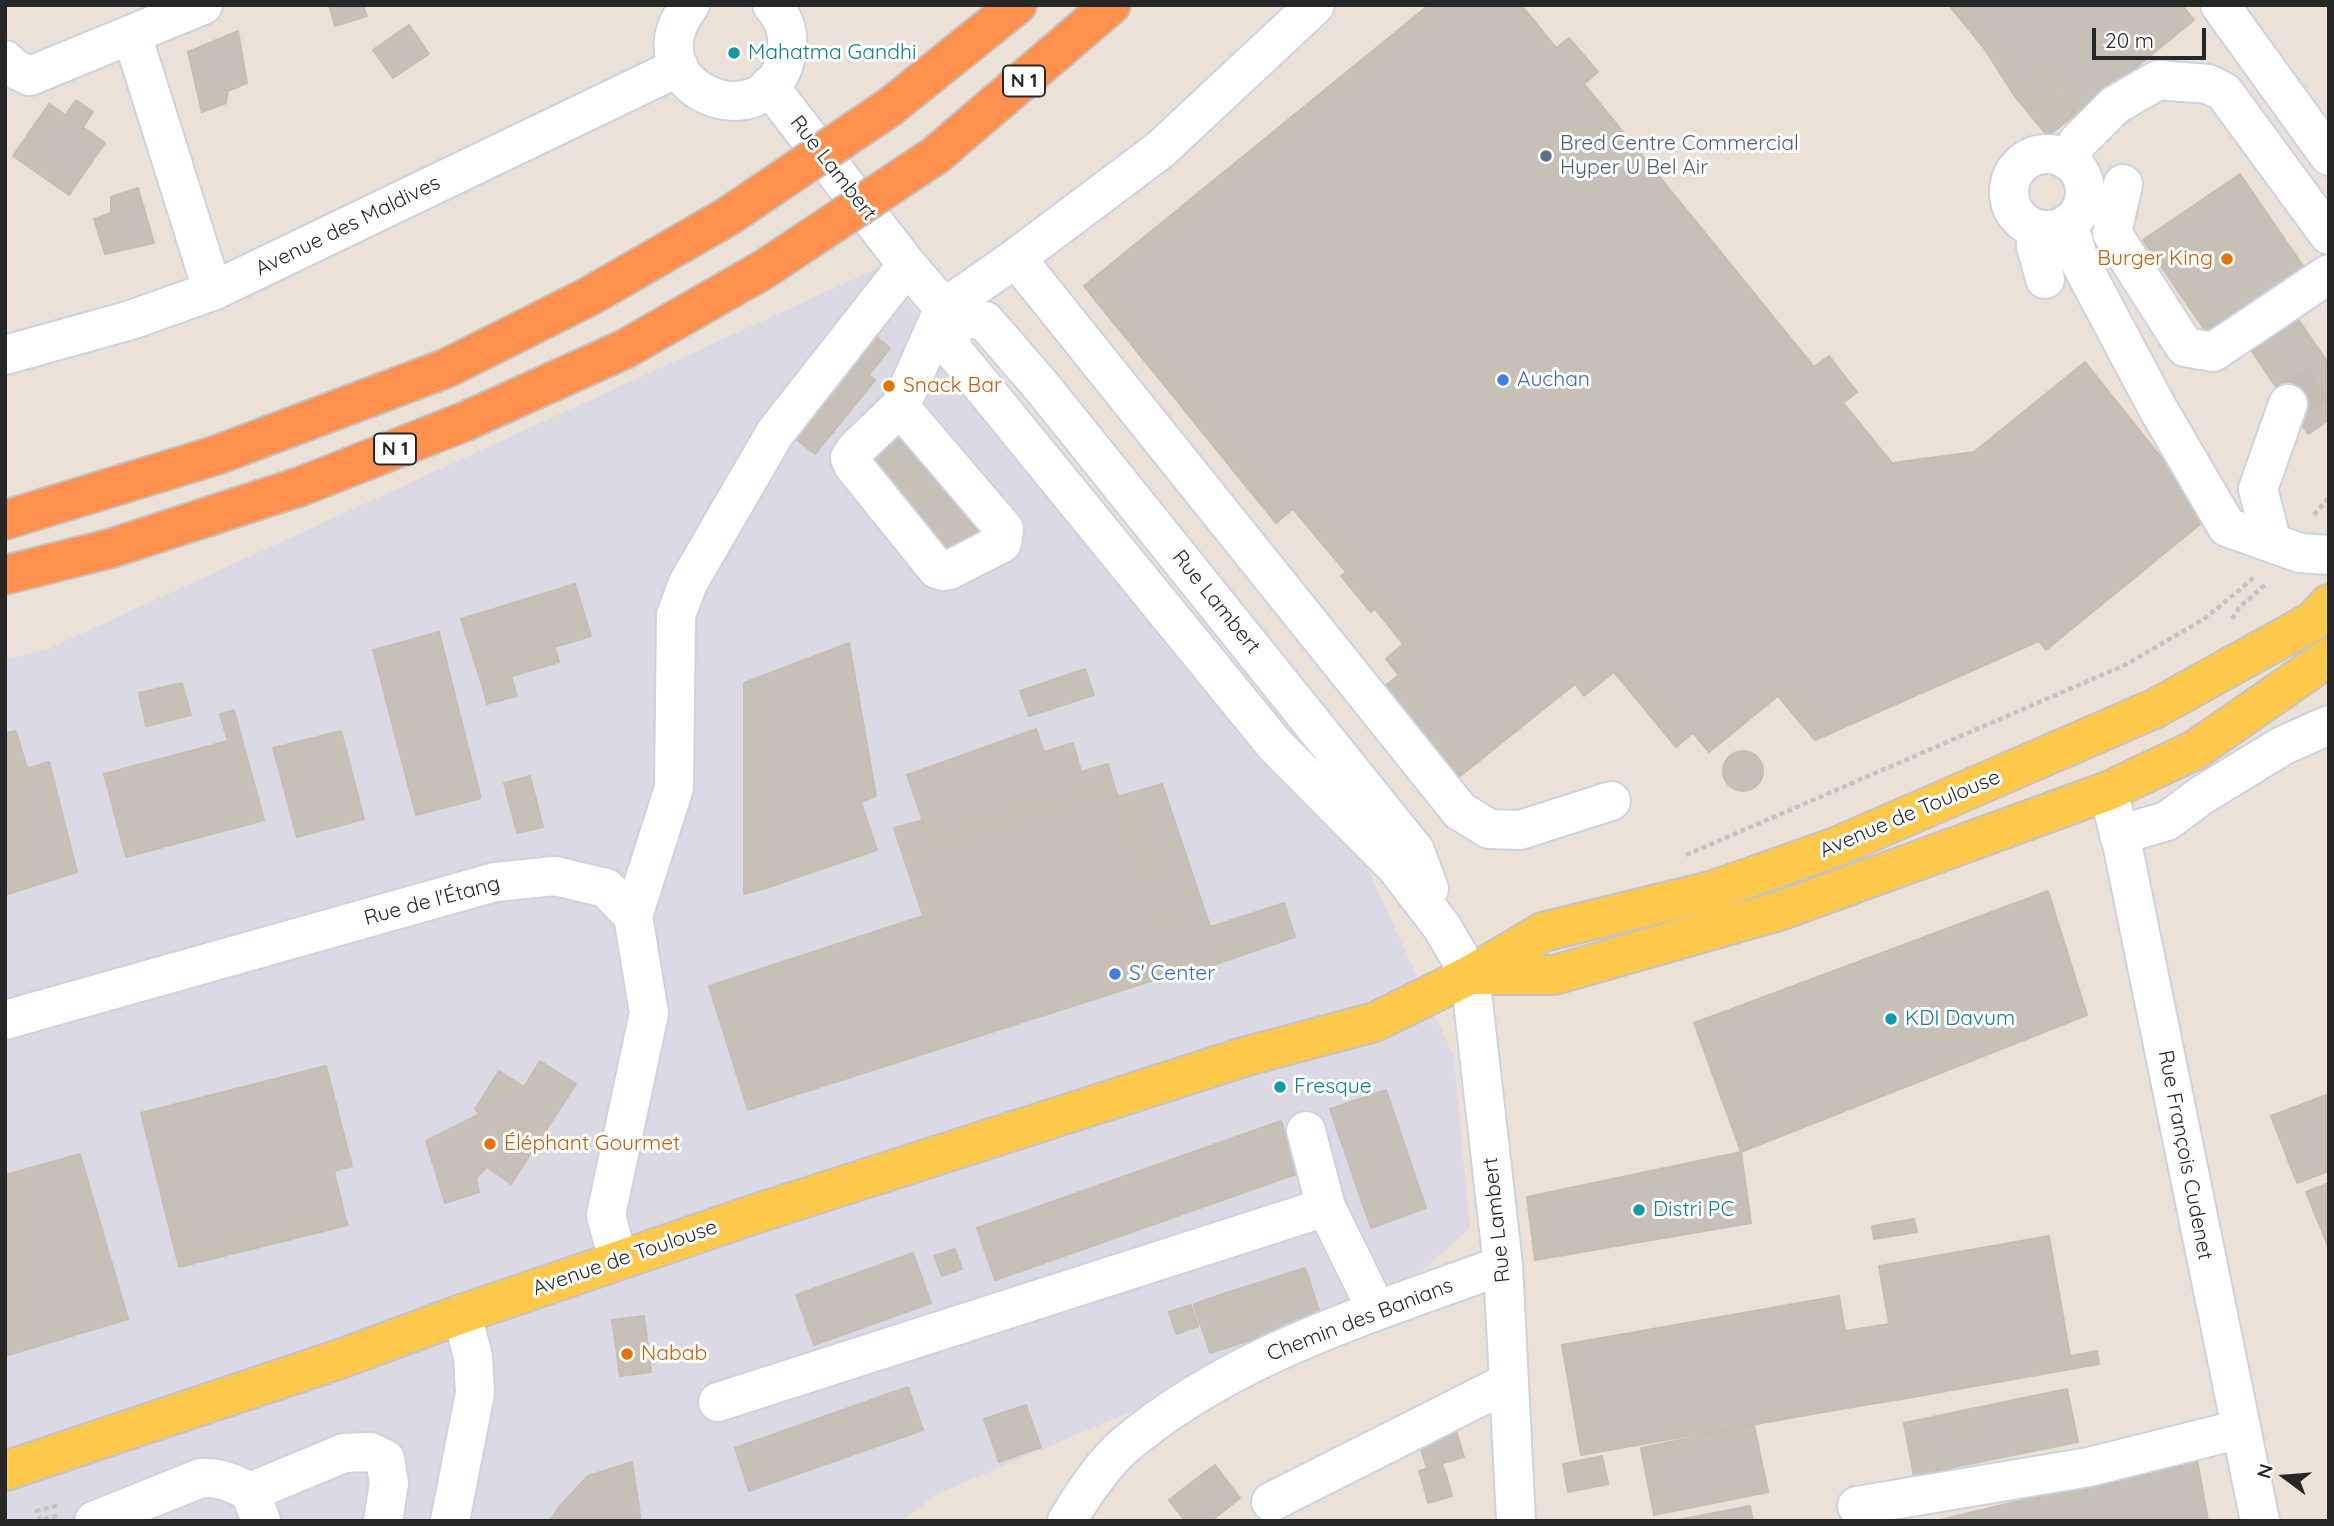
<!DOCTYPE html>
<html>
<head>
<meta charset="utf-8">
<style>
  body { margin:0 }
  #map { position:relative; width:2334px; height:1526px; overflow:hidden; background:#ece1d7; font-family:Quicksand,sans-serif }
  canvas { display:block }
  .frame { position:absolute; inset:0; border:7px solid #272727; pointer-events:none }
  .north { position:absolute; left:2250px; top:1442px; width:70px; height:70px; -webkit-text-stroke:5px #fff; paint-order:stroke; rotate:286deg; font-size:19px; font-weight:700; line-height:28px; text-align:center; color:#272727 }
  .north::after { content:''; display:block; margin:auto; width:24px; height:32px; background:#272727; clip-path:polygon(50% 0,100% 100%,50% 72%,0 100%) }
  .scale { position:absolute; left:2092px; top:28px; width:114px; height:32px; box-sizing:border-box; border:4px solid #272727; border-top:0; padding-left:9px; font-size:21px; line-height:24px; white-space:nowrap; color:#272727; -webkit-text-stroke:5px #fff; paint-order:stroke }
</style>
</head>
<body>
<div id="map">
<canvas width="2334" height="1526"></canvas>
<div class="frame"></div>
<div class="north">N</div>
<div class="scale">20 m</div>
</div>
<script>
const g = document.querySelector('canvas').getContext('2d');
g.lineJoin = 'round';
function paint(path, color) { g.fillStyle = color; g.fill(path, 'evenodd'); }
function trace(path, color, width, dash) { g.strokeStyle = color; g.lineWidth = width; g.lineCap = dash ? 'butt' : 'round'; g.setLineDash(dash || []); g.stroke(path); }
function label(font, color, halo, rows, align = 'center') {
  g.font = font + ' Quicksand,sans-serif'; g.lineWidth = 6; g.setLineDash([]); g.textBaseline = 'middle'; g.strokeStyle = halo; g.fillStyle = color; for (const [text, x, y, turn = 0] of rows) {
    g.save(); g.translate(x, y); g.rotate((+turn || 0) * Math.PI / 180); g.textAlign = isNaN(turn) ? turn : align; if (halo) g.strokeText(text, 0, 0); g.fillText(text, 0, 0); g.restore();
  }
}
paint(new Path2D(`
  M880,267L1366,865L1454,1057L1470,1228L1377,1311L1177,1392L937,1494L901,1521H5V660L48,649Z`), '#dbd9e3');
const building = new Path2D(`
  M329,5H363L367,16L335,26Z
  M1429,5H1521L1556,48L1569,38L1598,72L1584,84L1814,367L1829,356L1857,392L1843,403L1892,463L1974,452L2085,362L2209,517L2046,650L2039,641L1815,740L1778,696L1709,752L1693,733L1676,747L1614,672L1584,696L1575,684L1459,777L1385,686L1399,675L1386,659L1403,644L1375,609L1371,612L1341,576L1346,572L1293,509L1276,523L1084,286Z
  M1949,5H2182L2194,20L2078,115L2068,103L2061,110L2057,106L2037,123L2028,112L2057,89L2042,71L2014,95L1984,48Z
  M409,25L429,54L393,78L373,50Z
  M238,31L247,83L228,91L226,103L202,112L188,52Z
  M2042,71L2057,89L2028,112L2014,95Z
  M76,100L93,112L83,127L105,143L69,195L13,156L37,121L44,127L57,109L65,115Z
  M2068,103L2076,114L2048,136L2037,123L2057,106L2061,110Z
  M49,104L57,109L44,127L37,121Z
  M2240,174L2312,279L2215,345L2143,240Z
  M138,188L154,243L105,254L94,219L111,213V197Z
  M2295,315L2329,364V420L2308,434L2249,347Z
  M866,329L890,348L869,375L875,380L815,454L786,431Z
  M898,436L983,536L957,558L872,459Z
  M575,584L591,636L555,647L559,662L482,685L461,619Z
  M439,632L481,798L416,815L373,650Z
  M849,643L876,796L861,802L877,850L766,888L744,870V683Z
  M1085,669L1094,695L1029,716L1020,691Z
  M511,676L517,696L487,704L482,685Z
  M182,683L191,715L146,726L139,693Z
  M234,710L264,820L126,857L104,774L228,741L220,714Z
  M1036,729L1044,752L1073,743L1081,772L1108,764L1114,785L930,842L907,775Z
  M16,731L27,768L5,775V733Z
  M341,731L364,819L297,837L273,748Z
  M1723 771a20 20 0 1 1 40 0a20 20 0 1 1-40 0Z
  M49,762L77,872L5,895V775Z
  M530,776L543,827L517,833L504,783Z
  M1162,784L1222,962L1180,976L1117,797Z
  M1114,785L1179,972L748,1110L709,986L923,916L894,828L923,820L930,842Z
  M744,870L766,888L744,894Z
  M2048,891L2087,1015L1741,1152L1694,1023Z
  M1284,903L1295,937L1222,962L1210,927Z
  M540,1061L576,1084L511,1184L487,1167L476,1178L479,1192L445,1203L426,1141L480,1114L475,1109L499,1071L524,1087Z
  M326,1066L352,1166L334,1171L345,1217L177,1259L141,1113Z
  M1386,1090L1426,1208L1371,1228L1330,1109Z
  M2329,1094V1171L2297,1183L2271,1116Z
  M1281,1121L1299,1173L1044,1263L1026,1211Z
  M1741,1152L1751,1223L1535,1260L1527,1197Z
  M80,1154L128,1319L5,1356V1175Z
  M2329,1183V1249L2306,1192Z
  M1026,1211L1044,1263L995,1280L977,1228Z
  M345,1217L348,1225L179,1267L177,1259Z
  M1914,1219L1917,1232L1874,1239L1872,1226Z
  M2049,1236L2070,1356L2097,1351L2099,1364L1902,1399L1879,1266Z
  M955,1249L962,1269L942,1276L934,1256Z
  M913,1253L931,1303L814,1345L796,1295Z
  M1305,1268L1309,1278L1204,1334L1197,1315L1227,1305L1223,1294Z
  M1309,1278L1311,1286L1299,1290L1309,1321L1210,1353L1204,1334Z
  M1311,1286L1321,1317L1309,1321L1299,1290Z
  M1223,1294L1227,1305L1197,1315L1194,1304Z
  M1839,1296L1858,1406L1581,1455L1562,1345Z
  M1191,1305L1198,1326L1176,1334L1169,1312Z
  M644,1316L651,1372L620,1376L612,1320Z
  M1889,1324L1902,1399L1858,1406L1845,1331Z
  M908,1387L923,1430L749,1491L735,1448Z
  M2067,1389L2078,1442L1959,1466L1954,1434L1970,1431L1966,1410Z
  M1026,1405L1041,1447L999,1462L984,1419Z
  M1966,1410L1970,1431L1954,1434L1959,1466L1914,1477L1904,1423Z
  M1453,1420L1464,1457L1427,1468L1415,1431Z
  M1754,1425L1768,1492L1654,1515L1641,1448Z
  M1602,1456L1608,1484L1568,1492L1563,1464Z
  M2197,1459L2208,1521H1935Z
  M632,1462L641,1521H550L559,1507L588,1476Z
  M1442,1464L1447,1478L1425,1491L1419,1471Z
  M1215,1465L1240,1498L1211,1521H1185L1178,1512L1197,1497L1188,1485Z
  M1447,1478L1452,1496L1428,1503L1425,1491Z
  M1188,1485L1197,1497L1178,1512L1169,1500Z
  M1750,1506L1753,1521H1673Z`);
paint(building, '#c6c0b6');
trace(building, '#c7beb1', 2);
trace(new Path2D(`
  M2288,404L2329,376`), '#c5bcb4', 38, [38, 19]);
const minor = new Path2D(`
  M690,5C626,87 769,146 786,55C790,36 785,19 772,5
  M2220,5L2329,156
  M132,35L207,273L215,290
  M5,60L15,69L30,76L203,5
  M769,86L907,265L950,315L952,349L1275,745L1396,867L1442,927L1470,975L1503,1265L1516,1521
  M2009 192a38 38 0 1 1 76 0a38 38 0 1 1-76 0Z
  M2068,160L2078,142L2115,105L2158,80L2208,84L2224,92L2329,235
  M2123,184L2112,233L2185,347L2213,352L2329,274
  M2068,224L2079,260L2157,407L2227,527L2300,553L2329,555
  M2041,230L2036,246L2045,279
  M1016,258L1460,811L1489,829L1520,830L1611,801
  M950,315L985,321L1042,387L1415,851L1429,889
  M5,355L131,320L215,290L679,67
  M900,407L1004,529L1002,543L949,570L943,571L937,569L853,465L850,458L856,449L900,407L944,308L1016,258L1161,149L1315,5
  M2272,543L2258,489L2288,404
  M2108,791L2123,848L2260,1521
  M2119,835L2167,821L2202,795L2282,746L2329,725
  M633,916L674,788L676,615L688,583L775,433L907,265
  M5,1020L495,882L555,876L606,888L633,916L649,1013L606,1215L618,1260
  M1306,1131L1326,1207L1377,1311
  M718,1402L1326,1207
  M1271,1502L1509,1382
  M1857,1506L2089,1467L2241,1429
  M94,1521L201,1478C220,1477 233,1483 250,1492
  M261,1521L250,1492L344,1453L370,1452L385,1459L389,1483L383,1521
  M450,1521L475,1393L473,1357L462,1314
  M1067,1521C1083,1494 1102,1465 1125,1445C1234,1353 1371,1314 1503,1265`);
const major = new Path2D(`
  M1472,975H1554L1782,910L2108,791L2195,750L2329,657
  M5,1471L337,1360L462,1314L755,1214L1247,1056L1375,1022L1470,975L1543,932L1711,891L1836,847L2156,708L2313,621L2329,604`);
const highway = new Path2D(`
  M890,107L1017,5
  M936,155L1111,5
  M5,520L217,455L447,368L590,296L727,217
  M5,575L112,548L302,486L466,421L625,349L763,270`);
trace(minor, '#ccd2e2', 42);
trace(major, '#c3c3c3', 42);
trace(highway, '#c3c3c3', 42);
trace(new Path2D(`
  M2314,515L2329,497
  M2232,619L2239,608L2267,583
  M1686,855L2125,665L2204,619L2255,577
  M57,1516L40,1520L37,1511L59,1505`), '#c3c3c3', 4.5, [5, 3.5]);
trace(minor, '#fff', 38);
trace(major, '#fec94a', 38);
trace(highway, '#ff904e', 38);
const highwayBridge = new Path2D(`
  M727,217L890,107
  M763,270L936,155`);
trace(highwayBridge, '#c3c3c3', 42, []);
trace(highwayBridge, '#ff904e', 38);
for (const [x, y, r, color] of [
  [734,53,7,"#0f9aa8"],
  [1546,156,7,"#5c6f8a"],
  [2227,259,7,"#e8710a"],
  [1503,380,7,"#3f7fe0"],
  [889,386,7,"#e8710a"],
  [1115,974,7,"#3f7fe0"],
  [1891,1019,7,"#0f9aa8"],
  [1280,1087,7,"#0f9aa8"],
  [490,1144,7,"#e8710a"],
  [1639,1210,7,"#0f9aa8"],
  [627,1354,7,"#e8710a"]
]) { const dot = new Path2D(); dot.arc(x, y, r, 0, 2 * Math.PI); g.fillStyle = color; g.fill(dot); trace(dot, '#fff', 2.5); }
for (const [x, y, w] of [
  [1024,81,42],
  [395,449,42]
]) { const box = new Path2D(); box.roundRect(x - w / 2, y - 15.5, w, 31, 5); g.fillStyle = '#fff'; g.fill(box); trace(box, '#272727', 2); }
label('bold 19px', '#272727', null, [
  ["N 1",1024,81],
  ["N 1",395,449]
]);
label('21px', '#0d838f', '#fff', [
  ["Mahatma Gandhi",748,53],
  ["KDI Davum",1905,1019],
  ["Fresque",1294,1087],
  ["Distri PC",1653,1210]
], 'left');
label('21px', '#4e5e75', '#fff', [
  ["Bred Centre Commercial",1560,144],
  ["Hyper U Bel Air",1560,168]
], 'left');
label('21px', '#272727', '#fff', [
  ["Rue Lambert",833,168,52],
  ["Avenue des Maldives",348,226,-26],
  ["Rue Lambert",1216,602,51],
  ["Avenue de Toulouse",1910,814,-23],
  ["Rue de l'Étang",432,901,-15],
  ["Rue François Cudenet",2185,1155,79],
  ["Rue Lambert",1497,1220,-96],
  ["Avenue de Toulouse",625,1258,-19],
  ["Chemin des Banians",1360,1320,-21]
]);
label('21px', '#c56008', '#fff', [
  ["Burger King",2213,259,"right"],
  ["Snack Bar",903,386],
  ["Éléphant Gourmet",504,1144],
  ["Nabab",641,1354]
], 'left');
label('21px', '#366cbe', '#fff', [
  ["Auchan",1517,380],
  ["S' Center",1129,974]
], 'left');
</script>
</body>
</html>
